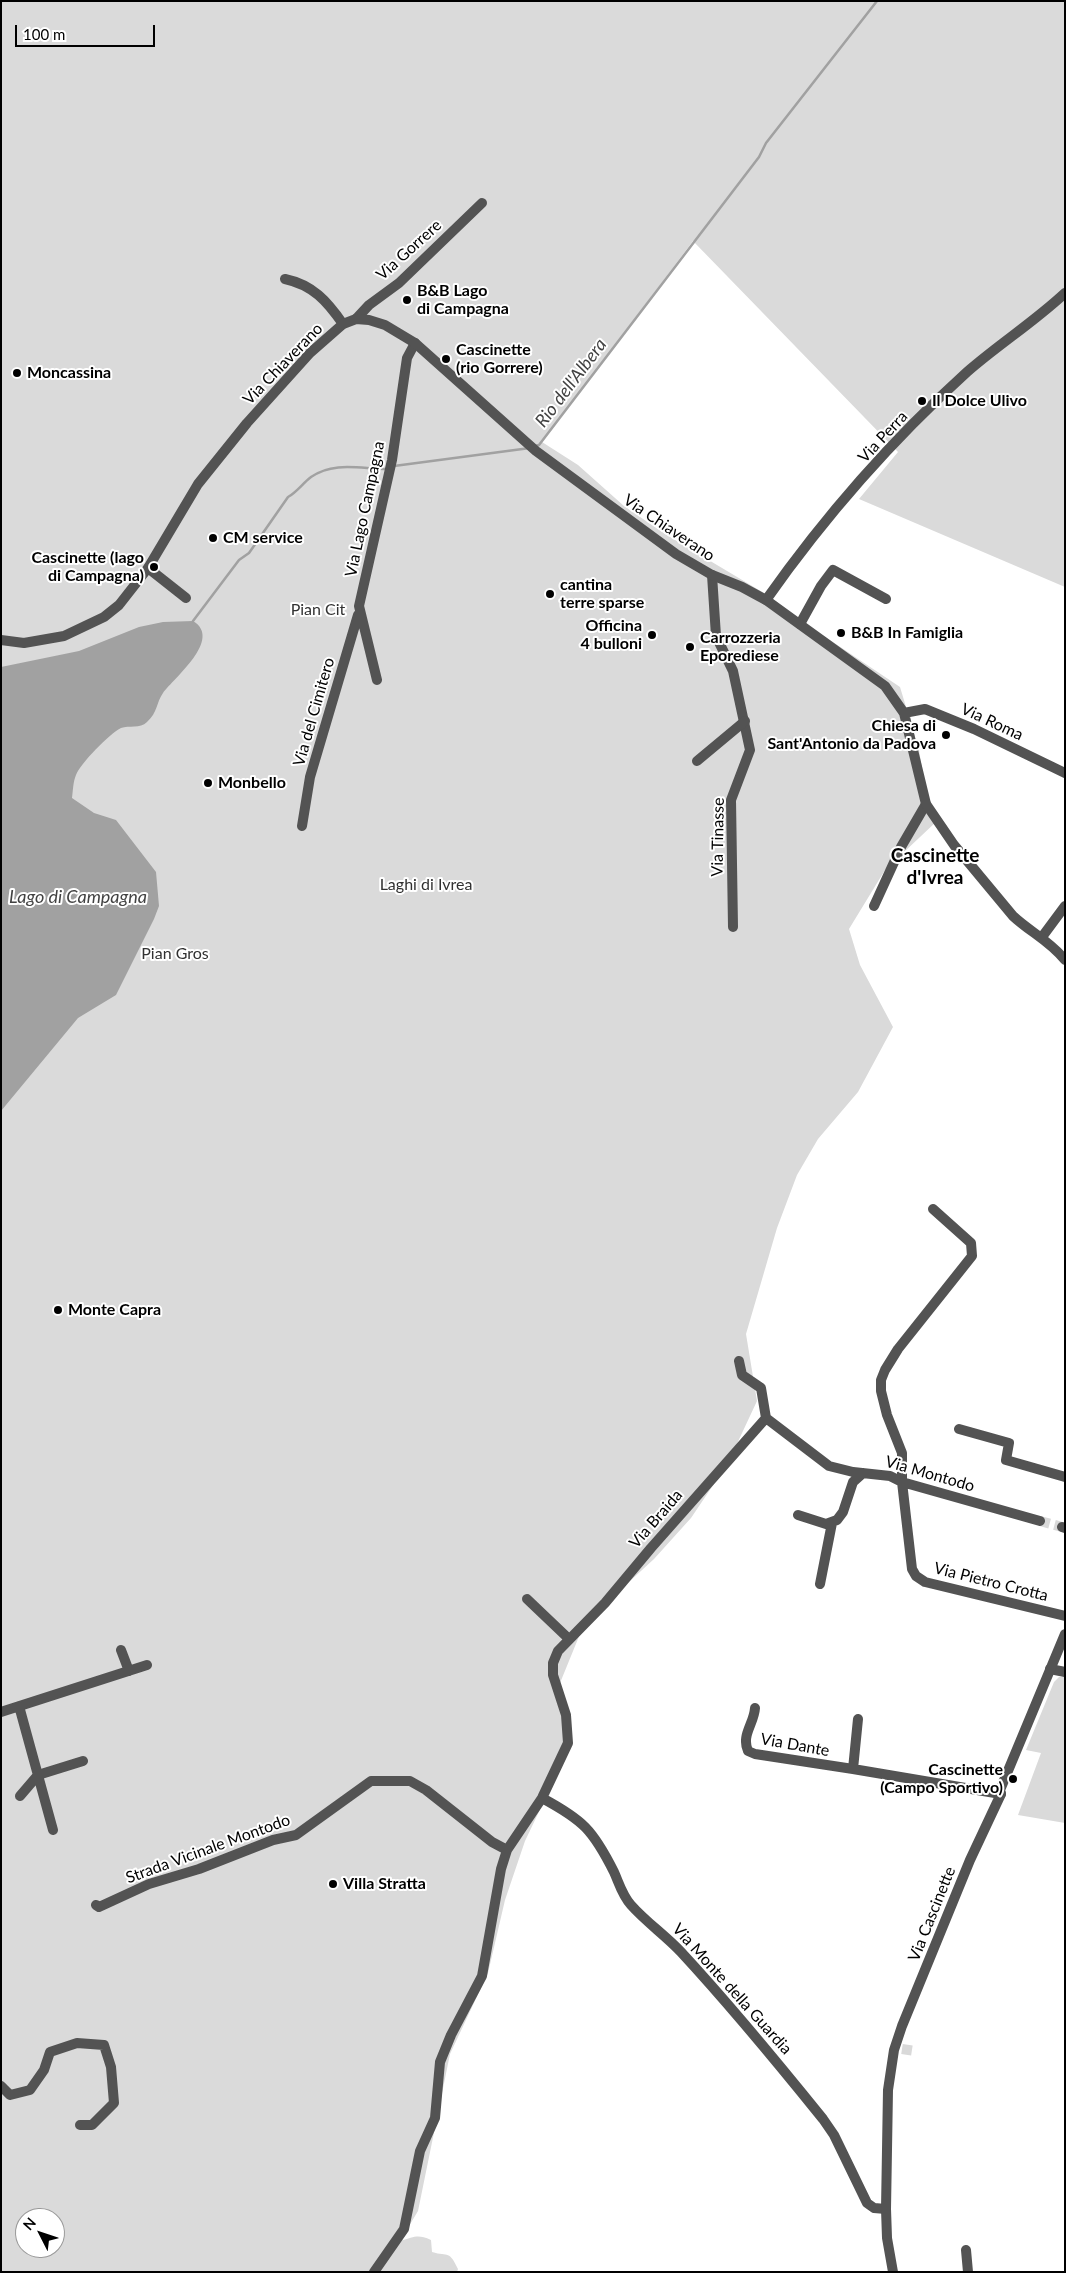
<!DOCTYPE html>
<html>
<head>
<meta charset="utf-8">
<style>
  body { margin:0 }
  #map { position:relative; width:1066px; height:2273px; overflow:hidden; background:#fff; font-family:Lato,sans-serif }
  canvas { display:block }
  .frame { position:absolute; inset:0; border:2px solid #000; pointer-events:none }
  .north { position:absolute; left:15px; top:2208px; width:50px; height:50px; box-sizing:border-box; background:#fff; border:1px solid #999; border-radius:50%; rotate:311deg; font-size:14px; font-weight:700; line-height:20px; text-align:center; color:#000 }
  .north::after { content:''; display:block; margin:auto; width:18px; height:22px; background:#000; clip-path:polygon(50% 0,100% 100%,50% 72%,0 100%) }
  .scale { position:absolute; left:15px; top:25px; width:140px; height:22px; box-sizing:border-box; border:2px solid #000; border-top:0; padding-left:6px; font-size:15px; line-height:18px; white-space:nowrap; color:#000; -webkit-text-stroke:4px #fff; paint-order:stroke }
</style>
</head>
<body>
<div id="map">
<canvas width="1066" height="2273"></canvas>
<div class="frame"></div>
<div class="north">N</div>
<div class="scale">100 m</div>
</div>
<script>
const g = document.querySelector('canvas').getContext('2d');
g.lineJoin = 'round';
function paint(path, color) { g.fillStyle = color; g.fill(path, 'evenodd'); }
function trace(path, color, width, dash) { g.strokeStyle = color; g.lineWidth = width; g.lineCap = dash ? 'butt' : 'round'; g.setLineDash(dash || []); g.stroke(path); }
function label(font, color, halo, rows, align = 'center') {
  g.font = font + ' Lato,sans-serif'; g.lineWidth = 4; g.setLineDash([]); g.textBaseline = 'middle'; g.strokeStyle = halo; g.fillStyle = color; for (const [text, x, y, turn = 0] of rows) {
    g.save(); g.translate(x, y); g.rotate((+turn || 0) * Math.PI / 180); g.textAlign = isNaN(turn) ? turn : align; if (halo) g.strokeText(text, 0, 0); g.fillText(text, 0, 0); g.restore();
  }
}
paint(new Path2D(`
  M1,1H1065V587L859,499L898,452L693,241L542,442L578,465L624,506L665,534L769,596L809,626L900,687L919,750L928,804L937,821L885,870L849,929L860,965L893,1027L858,1092L818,1139L797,1175L777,1228L746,1334L757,1401L728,1463L691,1518L654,1559L617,1593L582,1629L560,1683L569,1740L555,1778L525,1841L505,1900L488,1973L450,2054L418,2211L400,2241C415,2237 417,2234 431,2240L432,2252C449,2257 449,2250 458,2269L457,2272H1ZM25,2218H55V2248H25Z
  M1059,1677H1065V1823L1018,1815L1041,1753L1026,1750L1054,1682Z`), '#dadada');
paint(new Path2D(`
  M193,621C223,639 174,678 163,693C156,703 158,712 147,722C140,729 129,725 121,728C110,733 80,764 76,775C73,782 73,791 72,798L94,813L116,820L156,872L159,906L154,919L116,995L78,1018L1,1111V667L79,651L139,627L163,622Z`), '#a1a1a1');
trace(new Path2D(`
  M535,446L539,445L759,157L766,143L877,1
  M394,466L530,448
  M193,621L239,560L249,553L288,497C297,492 303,483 311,477C334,461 361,469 387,469`), '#a1a1a1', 2.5);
trace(new Path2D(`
  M1040,1521L1062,1527
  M902,2049L915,2051`), '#d9d9d9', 10, [10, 5]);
trace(new Path2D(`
  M285,279C313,285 327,301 343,324
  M356,319L369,305L399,283L482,203
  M148,568L186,598
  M712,575L716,636L733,671L750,750L731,800L733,927
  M766,600C823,519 893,439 967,372C999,344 1034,322 1065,293
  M800,624L821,586L833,570L886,599
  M377,680L359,606L392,460L407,358L415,343
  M302,826L310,777L358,615
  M874,906L901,847L926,804
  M1042,937L1065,906
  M933,1209L971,1243L972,1256L898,1349L885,1370L881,1380V1391L887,1415L902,1453V1482L912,1569L916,1576L925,1582L1065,1616
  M739,1361L742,1375L761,1388L766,1418
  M766,1418L829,1466L853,1472L890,1476L902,1482L1040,1521
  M959,1429L1009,1443L1006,1460L1065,1477
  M798,1515L826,1524L837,1520L843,1512L853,1482L863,1473
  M1062,1527L1065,1528
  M820,1584L832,1523
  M527,1599L569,1639
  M121,1650L129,1671
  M1050,1669L1065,1672
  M19,1706L53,1830
  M755,1708C754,1724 741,1735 748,1751L755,1754L853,1769
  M1,1712L147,1665
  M858,1719L853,1769L1001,1794
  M20,1796L38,1775L83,1761
  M542,1798C583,1820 593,1830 614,1872C619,1883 622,1895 631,1905C646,1922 665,1935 681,1952C731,2006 777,2062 823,2119L834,2135L867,2203L874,2208L886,2209
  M96,1905L99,1907L149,1884L199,1869L273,1840L296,1835L371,1781H410L426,1790L492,1842L507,1850
  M1,2086L10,2095L30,2090L44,2070L50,2052L77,2043L104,2045L111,2067L114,2103L92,2125H80
  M966,2250L968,2272
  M374,2272L404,2229L420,2151L435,2118L440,2062L451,2035L482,1976L501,1869L507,1850L542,1798L568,1743L566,1715L553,1675V1663L558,1651L605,1603L651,1548L766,1418`), '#535353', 10);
trace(new Path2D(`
  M1,640L24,643L64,636L104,617L119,605L148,568L198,484L247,423L310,353L343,324L356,319L369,320L385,325L415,343L536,451L676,554L712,575L742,587L766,600L885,686L904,713L926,804L954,845L1013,916C1030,932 1050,941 1065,960
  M904,713L925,709L974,729L1065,773
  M697,761L745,721
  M893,2272L887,2238L886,2209L888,2090L894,2050L902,2026L970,1860L1001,1794L1000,1790L1065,1634`), '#535353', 10);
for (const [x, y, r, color] of [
  [407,300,5,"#000"],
  [446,359,5,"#000"],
  [17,373,5,"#000"],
  [922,401,5,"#000"],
  [213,538,5,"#000"],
  [154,567,5,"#000"],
  [550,594,5,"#000"],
  [841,633,5,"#000"],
  [652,635,5,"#000"],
  [690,647,5,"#000"],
  [946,735,5,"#000"],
  [208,783,5,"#000"],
  [58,1310,5,"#000"],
  [1013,1779,5,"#000"],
  [333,1884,5,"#000"]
]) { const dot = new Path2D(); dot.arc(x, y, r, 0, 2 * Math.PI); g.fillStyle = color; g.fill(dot); trace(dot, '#fff', 2); }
label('16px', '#000', '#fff', [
  ["Via Gorrere",409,250,-42],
  ["Via Chiaverano",283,364,-46],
  ["Via Perra",883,437,-47],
  ["Via Lago Campagna",365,509,-78],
  ["Via Chiaverano",669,528,34],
  ["Via del Cimitero",314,712,-74],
  ["Via Roma",992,722,25],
  ["Via Tinasse",718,837,-89],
  ["Via Montodo",930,1474,16],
  ["Via Braida",656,1519,-49],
  ["Via Pietro Crotta",991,1582,14],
  ["Via Dante",795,1745,10],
  ["Strada Vicinale Montodo",208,1849,-20],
  ["Via Cascinette",932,1914,-68],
  ["Via Monte della Guardia",732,1989,48]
]);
label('bold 16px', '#000', '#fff', [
  ["B&B Lago",417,291],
  ["di Campagna",417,309],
  ["Cascinette",456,350],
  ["(rio Gorrere)",456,368],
  ["Moncassina",27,373],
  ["Il Dolce Ulivo",932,401],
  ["CM service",223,538],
  ["Cascinette (lago",144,558,"right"],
  ["di Campagna)",144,576,"right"],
  ["cantina",560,585],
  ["terre sparse",560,603],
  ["Officina",642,626,"right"],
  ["4 bulloni",642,644,"right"],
  ["B&B In Famiglia",851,633],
  ["Carrozzeria",700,638],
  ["Eporediese",700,656],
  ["Chiesa di",936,726,"right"],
  ["Sant'Antonio da Padova",936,744,"right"],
  ["Monbello",218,783],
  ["Monte Capra",68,1310],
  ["Cascinette",1003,1770,"right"],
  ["(Campo Sportivo)",1003,1788,"right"],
  ["Villa Stratta",343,1884]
], 'left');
label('16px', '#313131', '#fff', [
  ["Pian Cit",318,610],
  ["Laghi di Ivrea",426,885],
  ["Pian Gros",175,954]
]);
label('italic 18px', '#424242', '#fff', [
  ["Rio dell'Albera",571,383,-53],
  ["Lago di Campagna",78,897]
]);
label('bold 19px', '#000', '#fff', [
  ["Cascinette",935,856],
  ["d'Ivrea",935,878]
]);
</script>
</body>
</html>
